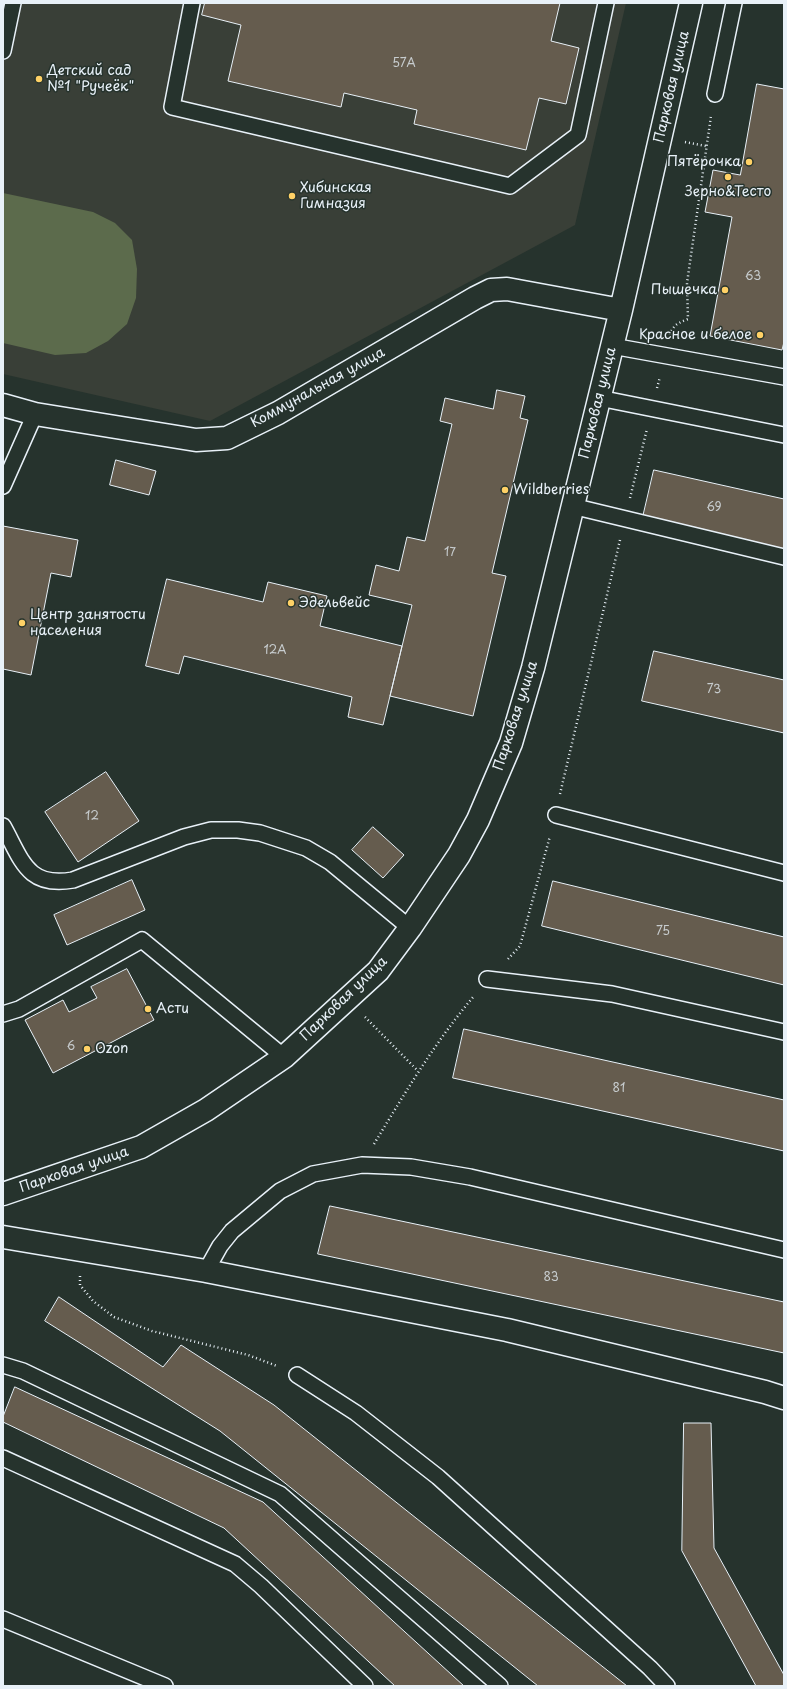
<!DOCTYPE html>
<html>
<head>
<meta charset="utf-8">
<style>
  body { margin:0 }
  #map { position:relative; width:787px; height:1689px; overflow:hidden; background:#26332d; font-family:"Playpen Sans",sans-serif }
  canvas { display:block }
  .frame { position:absolute; inset:0; border:4px solid #e8f1f8; pointer-events:none }
</style>
</head>
<body>
<div id="map">
<canvas width="787" height="1689"></canvas>
<div class="frame"></div>
</div>
<script>
const g = document.querySelector('canvas').getContext('2d');
g.lineJoin = 'round';
function paint(path, color) { g.fillStyle = color; g.fill(path, 'evenodd'); }
function trace(path, color, width, dash) { g.strokeStyle = color; g.lineWidth = width; g.lineCap = dash ? 'butt' : 'round'; g.setLineDash(dash || []); g.stroke(path); }
function label(font, color, halo, rows, align = 'center') {
  g.font = font + ' "Playpen Sans",sans-serif'; g.lineWidth = 3; g.setLineDash([]); g.textBaseline = 'middle'; g.strokeStyle = halo; g.fillStyle = color; for (const [text, x, y, turn = 0] of rows) {
    g.save(); g.translate(x, y); g.rotate((+turn || 0) * Math.PI / 180); g.textAlign = isNaN(turn) ? turn : align; if (halo) g.strokeText(text, 0, 0); g.fillText(text, 0, 0); g.restore();
  }
}
paint(new Path2D(`
  M3,3H626L575,225L210,421L3,374Z`), '#393f37');
paint(new Path2D(`
  M3,193L93,212L115,223L132,240L137,269L136,298L127,324L108,341L86,353L55,355L3,343Z`), '#5c6b4c');
const building = new Path2D(`
  M205,3H560L551,41L579,48L566,104L539,98L526,150L414,124L417,110L344,93L341,107L228,81L241,25L202,15Z
  M757,84L784,89V342L782,350L710,336L732,217L705,212L713,170L740,175Z
  M497,390L525,396L520,418L528,420L492,573L506,576L473,716L390,696L412,605L369,595L376,565L399,571L407,537L425,541L452,424L440,421L445,398L493,409Z
  M116,460L156,471L149,495L110,485Z
  M654,470L784,499V549L643,517Z
  M3,526L78,540L71,577L51,573L31,675L3,669Z
  M167,579L263,602L268,582L327,596L320,626L402,646L383,725L348,717L352,697L184,656L179,674L146,666Z
  M654,651L784,680V733L642,701Z
  M106,772L139,821L78,862L45,812Z
  M373,827L404,855L383,878L352,850Z
  M132,880L145,910L67,945L54,915Z
  M553,881L784,937V985L542,926Z
  M127,969L154,1020L53,1073L25,1020L63,1000L69,1012L97,998L91,987Z
  M464,1029L784,1100V1151L453,1078Z
  M330,1206L784,1302V1353L318,1254Z
  M59,1297L163,1367L181,1345L274,1405L627,1686H538L220,1431L45,1321Z
  M15,1387L263,1502L464,1686H395L224,1528L3,1422V1417Z
  M684,1423H711L714,1548L784,1675V1686H756L682,1551Z`);
paint(building, '#655c4e');
trace(building, '#e8f1f8', 1);
const service = new Path2D(`
  M192,3L172,107L510,186L578,135L606,3
  M3,51L13,3
  M715,94L734,3
  M612,346L784,377
  M599,398L784,435
  M3,486L35,414
  M572,506L784,557
  M556,815L784,873
  M3,826C22,860 27,888 73,880L184,837L211,830H238L260,833L306,848L330,862L410,928
  M487,979L612,994L784,1032
  M3,1014L19,1009L142,940L284,1057
  M206,1271L220,1246L232,1231L280,1191L313,1174L362,1165L411,1167L470,1177L784,1250
  M3,1365L23,1371L280,1494L500,1686
  M297,1375L356,1413L438,1477L650,1668L667,1686
  M3,1458L235,1564L261,1586L365,1686
  M3,1619L165,1686`);
const minor = new Path2D(`
  M3,405L35,414L196,440L227,438L278,413L475,298L491,290L507,289L621,310
  M3,1194L141,1147L206,1110L284,1057L378,971L410,928L459,855L478,820L511,743L533,668L621,310L691,3
  M3,1237L206,1271L507,1330L765,1392L784,1398`);
trace(service, '#e8f1f8', 18);
trace(minor, '#e8f1f8', 25);
trace(new Path2D(`
  M685,142L706,146
  M670,335C673,325 678,323 688,319L687,283L711,116
  M657,388L660,377
  M630,498L647,429
  M560,794L620,540
  M508,959L520,946L550,836
  M365,1017L418,1071
  M374,1144C405,1093 435,1042 474,996
  M80,1276V1285L93,1301L114,1317L152,1331L248,1355L277,1366`), '#e8f1f8', 2.5, [1, 3]);
trace(service, '#26332d', 15);
trace(minor, '#26332d', 22);
for (const [x, y, r, color] of [
  [39,79,4,"#ffd166"],
  [749,162,4,"#ffd166"],
  [728,177,4,"#ffd166"],
  [292,196,4,"#ffd166"],
  [725,290,4,"#ffd166"],
  [760,335,4,"#ffd166"],
  [505,490,4,"#ffd166"],
  [291,603,4,"#ffd166"],
  [22,623,4,"#ffd166"],
  [148,1009,4,"#ffd166"],
  [87,1049,4,"#ffd166"]
]) { const dot = new Path2D(); dot.arc(x, y, r, 0, 2 * Math.PI); g.fillStyle = color; g.fill(dot); trace(dot, '#26332d', 1.5); }
label('12px', '#c7ccce', null, [
  ["57А",404,64],
  ["63",753,277],
  ["69",714,508],
  ["17",450,553],
  ["12А",275,651],
  ["73",714,690],
  ["12",92,817],
  ["75",663,932],
  ["6",71,1047],
  ["81",619,1089],
  ["83",551,1278]
]);
label('14px', '#e8f1f8', '#26332d', [
  ["Детский сад",47,71],
  ["№1 \"Ручеёк\"",47,87],
  ["Пятёрочка",741,162,"right"],
  ["Хибинская",300,188],
  ["Гимназия",300,204],
  ["Зерно&Тесто",728,192,"center"],
  ["Пышечка",717,290,"right"],
  ["Красное и белое",752,335,"right"],
  ["Wildberries",513,490],
  ["Эдельвейс",299,603],
  ["Центр занятости",30,615],
  ["населения",30,631],
  ["Асти",156,1009],
  ["Ozon",95,1049]
], 'left');
label('14px', '#e8f1f8', '#26332d', [
  ["Парковая улица",672,87,-77],
  ["Коммунальная улица",318,388,-29],
  ["Парковая улица",598,403,-76],
  ["Парковая улица",516,716,-72],
  ["Парковая улица",344,999,-44],
  ["Парковая улица",74,1170,-19]
]);
</script>
</body>
</html>
